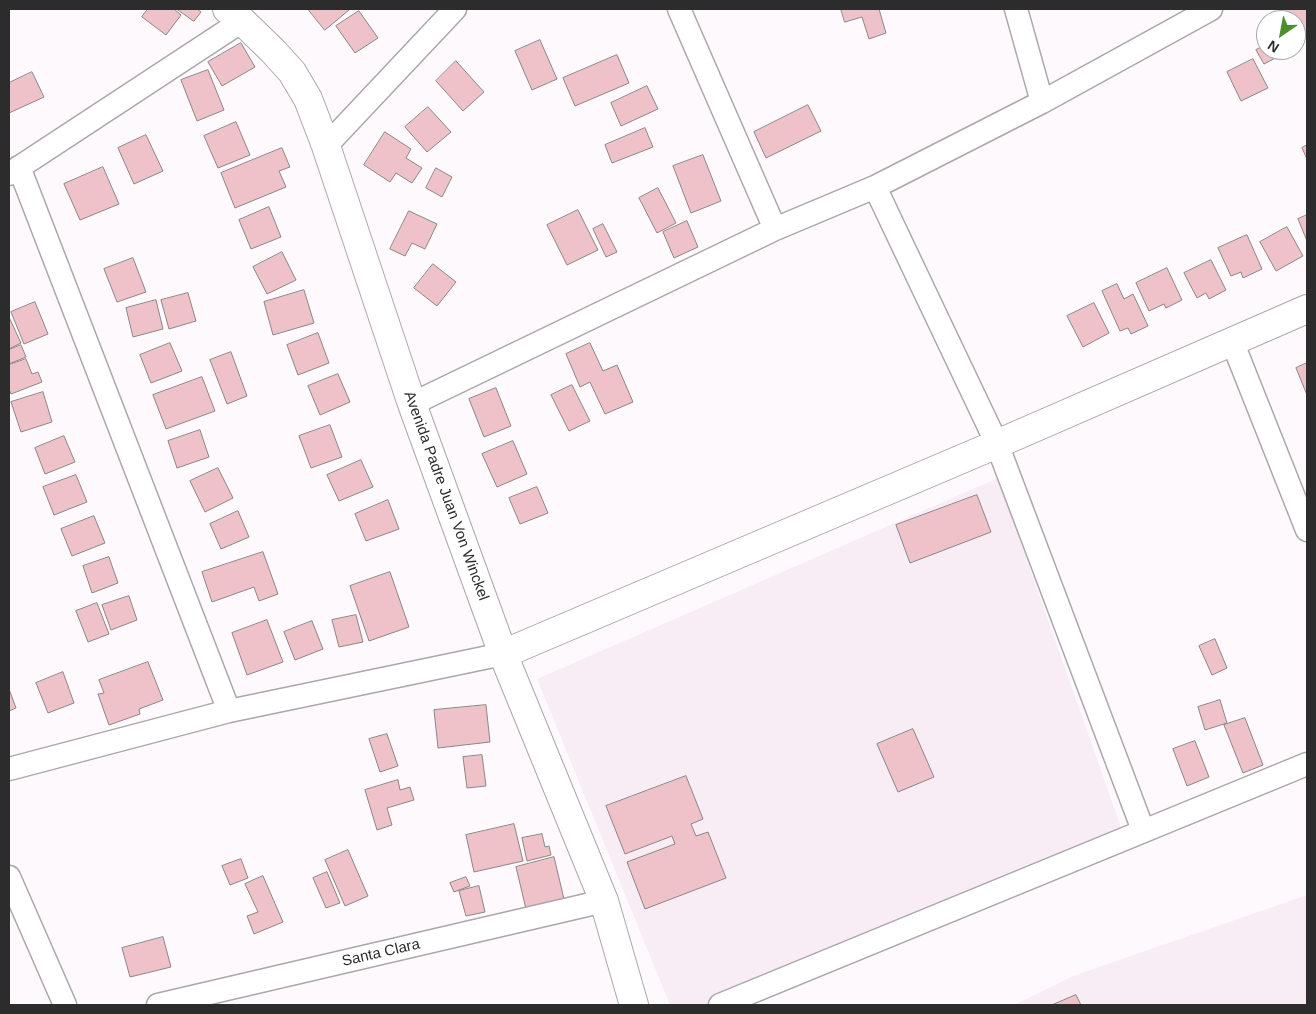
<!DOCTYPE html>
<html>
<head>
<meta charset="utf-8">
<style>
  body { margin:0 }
  #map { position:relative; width:1316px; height:1014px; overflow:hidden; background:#fef9fc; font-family:Arial,sans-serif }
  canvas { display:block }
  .frame { position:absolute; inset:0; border:10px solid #2d2c2d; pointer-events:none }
  .north { position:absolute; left:1256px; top:10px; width:50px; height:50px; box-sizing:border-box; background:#fff; border:1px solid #ababab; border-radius:50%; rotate:213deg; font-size:14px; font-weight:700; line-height:20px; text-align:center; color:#2d2c2d }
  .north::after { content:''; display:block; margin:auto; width:18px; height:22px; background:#4f8e2f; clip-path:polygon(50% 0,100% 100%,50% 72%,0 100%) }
</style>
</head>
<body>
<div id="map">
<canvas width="1316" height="1014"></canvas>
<div class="frame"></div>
<div class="north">N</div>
</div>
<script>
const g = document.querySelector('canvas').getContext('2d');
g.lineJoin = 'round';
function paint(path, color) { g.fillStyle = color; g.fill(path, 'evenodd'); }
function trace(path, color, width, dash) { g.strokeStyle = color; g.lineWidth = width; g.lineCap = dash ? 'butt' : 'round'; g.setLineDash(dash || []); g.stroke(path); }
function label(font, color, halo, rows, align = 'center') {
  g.font = font + ' Arial,sans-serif'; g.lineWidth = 4; g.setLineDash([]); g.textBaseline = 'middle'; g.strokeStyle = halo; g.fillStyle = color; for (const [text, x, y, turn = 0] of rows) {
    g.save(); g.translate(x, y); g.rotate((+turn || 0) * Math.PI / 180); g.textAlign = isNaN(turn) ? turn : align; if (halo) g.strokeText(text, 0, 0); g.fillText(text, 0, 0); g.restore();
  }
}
paint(new Path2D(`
  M998,478L1127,844L709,1005H670L537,679Z
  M1307,895V1005H1014L1073,976Z`), '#f9edf5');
const building = new Path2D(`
  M148,9H174L181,15L166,35L142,17Z
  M177,9H197L201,12L194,21Z
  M308,9H347L349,10L325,30Z
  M841,9H879L886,33L869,39L862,17L845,22Z
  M1279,9H1307V31L1297,38L1296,20H1286Z
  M359,11L378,38L355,53L336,26Z
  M540,40L557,79L532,90L515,51Z
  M241,43L255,67L222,86L208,62Z
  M1266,45V50H1291L1264,64L1256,50Z
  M617,55L629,83L575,106L563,78Z
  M1253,59L1268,88L1241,101L1227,72Z
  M456,61L484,92L463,111L436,81Z
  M208,70L224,110L197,121L181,80Z
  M32,72L44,97L9,113V83Z
  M647,86L658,109L621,126L611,103Z
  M808,105L821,131L766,158L754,132Z
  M428,107L451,132L427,152L405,127Z
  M236,122L250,155L218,168L204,136Z
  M645,128L653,147L612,163L605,145Z
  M385,132L411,149L406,158L422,168L412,183L396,173L390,182L364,165Z
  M146,135L163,171L134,184L118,148Z
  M1307,145V159L1302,148Z
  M282,148L290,167L279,171L286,187L235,208L221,173Z
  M703,155L721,201L691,213L673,166Z
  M103,167L119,204L80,220L64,184Z
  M436,168L452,177L442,197L426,188Z
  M658,188L676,223L657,233L639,198Z
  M269,207L281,237L251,249L239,220Z
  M578,210L598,250L567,265L547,225Z
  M409,211L437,224L425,249L412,243L405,256L390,249Z
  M1307,215V241L1298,219Z
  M687,221L698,247L674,258L663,232Z
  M603,224L617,252L606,257L593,229Z
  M1287,227L1303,256L1276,271L1260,242Z
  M1247,235L1262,269L1243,278L1241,272L1231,276L1218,248Z
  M282,252L296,280L267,294L253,267Z
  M133,258L146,292L117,302L104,269Z
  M1211,260L1226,290L1209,299L1206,293L1197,298L1184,273Z
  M433,264L456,282L437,306L414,288Z
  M1167,268L1182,300L1166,308L1164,304L1149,311L1136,283Z
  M1117,284L1124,299L1133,294L1148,326L1131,334L1128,328L1120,331L1102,291Z
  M304,290L314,323L273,335L264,302Z
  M188,293L196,321L169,329L161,300Z
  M156,300L163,329L133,337L126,308Z
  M35,302L48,334L24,344L11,312Z
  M1094,303L1109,333L1083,347L1067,316Z
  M9,317L21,343L9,349Z
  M318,333L329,363L298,375L287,345Z
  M170,343L182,371L151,383L140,355Z
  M590,343L603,371L617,365L633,402L605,414L590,382L580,387L566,354Z
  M21,345L26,357L9,364V350Z
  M231,352L247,396L227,404L210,360Z
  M26,359L32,374L38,372L42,382L11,394L9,389V365Z
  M1307,363V395L1296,368Z
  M338,374L350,402L320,415L308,386Z
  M202,377L215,411L166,429L153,395Z
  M572,385L590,421L569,431L551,395Z
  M496,388L511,426L484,437L469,399Z
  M43,392L52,422L21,432L11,402Z
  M330,425L342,457L311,468L299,436Z
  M200,430L209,457L177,468L168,441Z
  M64,436L75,462L45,474L35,448Z
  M513,441L527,474L497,487L482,454Z
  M361,460L373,487L339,501L327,475Z
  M218,468L233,498L205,512L190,481Z
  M76,475L87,502L54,515L43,487Z
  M537,487L548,513L520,524L509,498Z
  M977,495L991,532L910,563L896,525Z
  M388,500L399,529L366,541L355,514Z
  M238,511L249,537L221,549L210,524Z
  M94,516L105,543L72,556L61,529Z
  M263,552L278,594L259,601L254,587L212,602L202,572Z
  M109,557L118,583L92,593L83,566Z
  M390,572L409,627L369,641L350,586Z
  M129,596L137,620L111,630L102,605Z
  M97,603L109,634L88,642L76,611Z
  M356,615L363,642L339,647L332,620Z
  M267,620L283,662L247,675L232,633Z
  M312,621L323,649L295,660L284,632Z
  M1215,639L1227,668L1212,675L1199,646Z
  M148,662L163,700L139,709L140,714L109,725L98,694L104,693L99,680Z
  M63,672L74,703L48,713L36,683Z
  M9,689L16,708L9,711Z
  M1220,700L1227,723L1205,730L1198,707Z
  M486,705L490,742L438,748L434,710Z
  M1245,718L1263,765L1243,773L1224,725Z
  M913,729L934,777L898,792L877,744Z
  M387,734L398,766L380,772L369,739Z
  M1195,741L1209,777L1187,786L1173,749Z
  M482,755L486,786L467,788L463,757Z
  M686,776L703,819L691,824L696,836L708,832L726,878L645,909L627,862L675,844L672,836L625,854L606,806Z
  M398,780L400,790L410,787L414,800L387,808L392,825L377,830L365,790Z
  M514,824L523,861L474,872L466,835Z
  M542,834L545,847L549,846L551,855L527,861L522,838Z
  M348,850L368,896L345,906L325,860Z
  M554,857L564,899L526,909L516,867Z
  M241,859L248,878L230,885L222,866Z
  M327,872L340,903L326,908L313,878Z
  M263,876L283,922L254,934L247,916L258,912L245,884Z
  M466,877L470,886L454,892L450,883Z
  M479,886L485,912L466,916L459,891Z
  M163,937L171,967L130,977L122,948Z
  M1076,995L1081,1005H1052Z`);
paint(building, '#eec2c8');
trace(building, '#8b8686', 1);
const minor = new Path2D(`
  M679,9L775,229
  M1016,9L1042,102
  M326,146L455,9
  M19,167L229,711
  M9,174L242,21
  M875,187L997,444L1143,830
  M1232,341L1307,530
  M412,404L775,229L875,187L1042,102L1211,9
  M9,769L229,711L503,654
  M9,877L65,1005
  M158,1005L604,901
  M720,1005L1307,764`);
const major = new Path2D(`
  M227,9L242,21L273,51L292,72L308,99L326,146L412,404L503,654L604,901L634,1005
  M503,654L997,444L1307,309`);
trace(minor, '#aba7aa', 25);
trace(major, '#aba7aa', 30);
trace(minor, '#fff', 22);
trace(major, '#fff', 28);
label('15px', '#2d2c2d', '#fff', [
  ["Avenida Padre Juan Von Winckel",446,496,70],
  ["Santa Clara",381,953,-13]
]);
</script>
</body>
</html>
